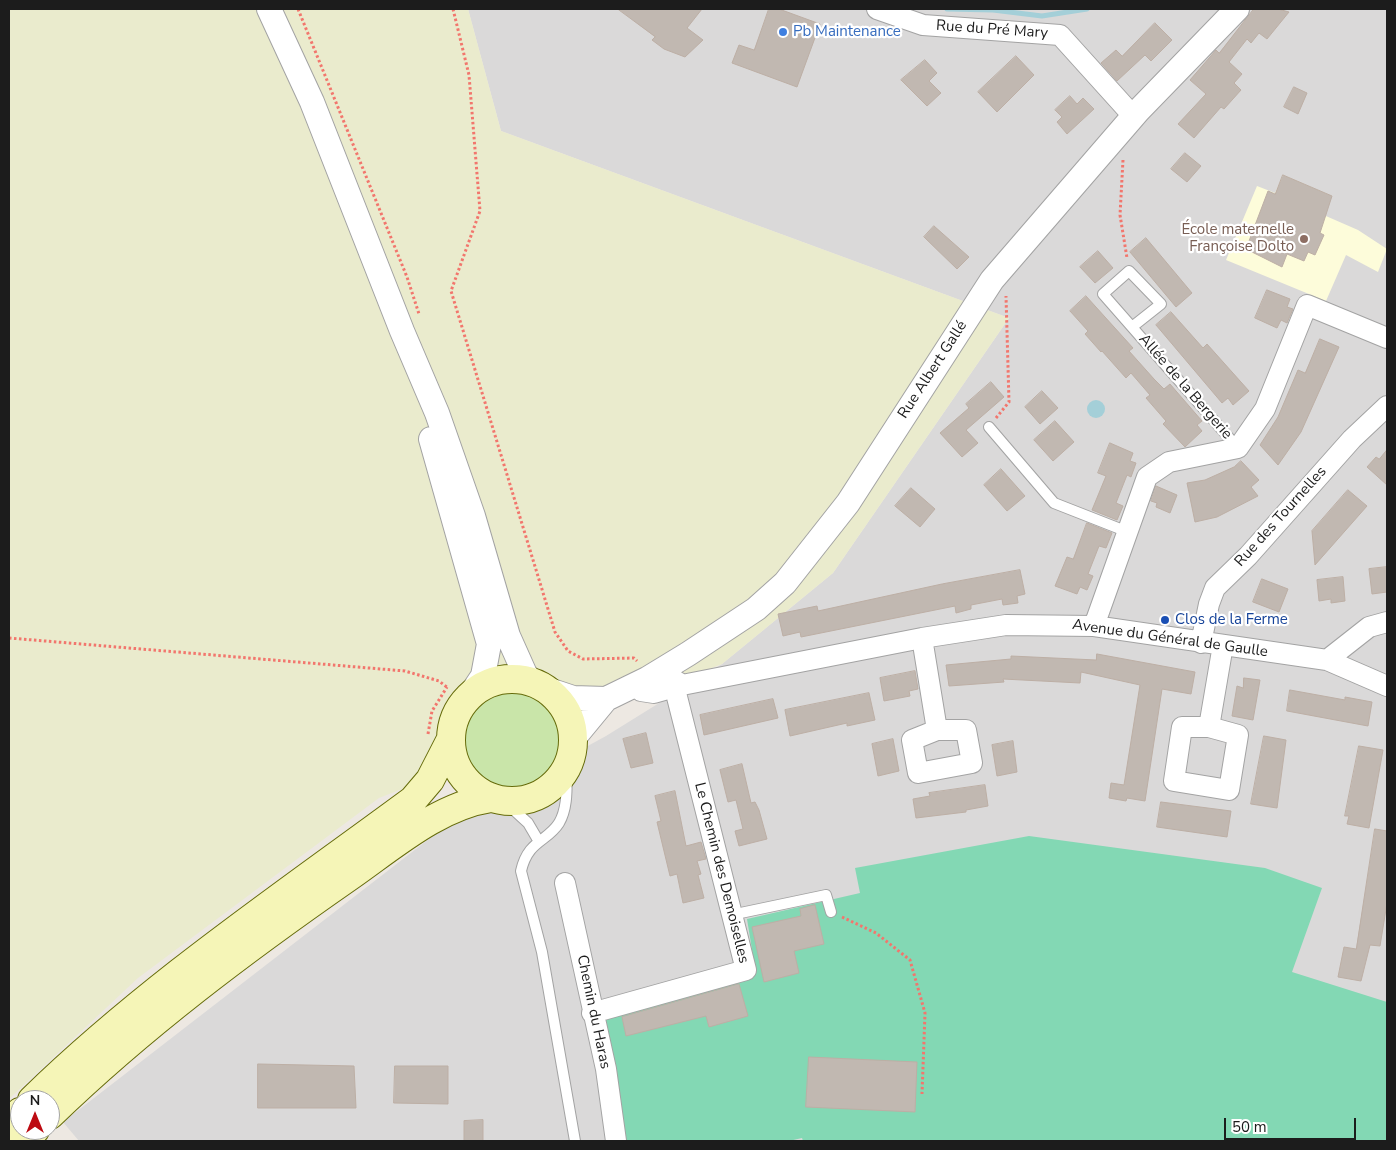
<!DOCTYPE html>
<html>
<head>
<meta charset="utf-8">
<style>
  body { margin:0 }
  #map { position:relative; width:1396px; height:1150px; overflow:hidden; background:#ede8e2; font-family:"Nunito Sans",sans-serif }
  canvas { display:block }
  .frame { position:absolute; inset:0; border:10px solid #1c1c1c; pointer-events:none }
  .north { position:absolute; left:10px; top:1090px; width:50px; height:50px; box-sizing:border-box; background:#fff; border:1px solid #a4a4a4; border-radius:50%; rotate:0deg; font-size:14px; font-weight:700; line-height:20px; text-align:center; color:#1c1c1c }
  .north::after { content:''; display:block; margin:auto; width:18px; height:22px; background:#bd0b12; clip-path:polygon(50% 0,100% 100%,50% 72%,0 100%) }
  .scale { position:absolute; left:1224px; top:1118px; width:132px; height:22px; box-sizing:border-box; border:2px solid #1c1c1c; border-top:0; padding-left:6px; font-size:15px; line-height:18px; white-space:nowrap; color:#1c1c1c; -webkit-text-stroke:4px #fff; paint-order:stroke }
</style>
</head>
<body>
<div id="map">
<canvas width="1396" height="1150"></canvas>
<div class="frame"></div>
<div class="north">N</div>
<div class="scale">50 m</div>
</div>
<script>
const g = document.querySelector('canvas').getContext('2d');
g.lineJoin = 'round';
function paint(path, color) { g.fillStyle = color; g.fill(path, 'evenodd'); }
function trace(path, color, width, dash) { g.strokeStyle = color; g.lineWidth = width; g.lineCap = dash ? 'butt' : 'round'; g.setLineDash(dash || []); g.stroke(path); }
function label(font, color, halo, rows, align = 'center') {
  g.font = font + ' "Nunito Sans",sans-serif'; g.lineWidth = 4.5; g.setLineDash([]); g.textBaseline = 'middle'; g.strokeStyle = halo; g.fillStyle = color; for (const [text, x, y, turn = 0] of rows) {
    g.save(); g.translate(x, y); g.rotate((+turn || 0) * Math.PI / 180); g.textAlign = isNaN(turn) ? turn : align; if (halo) g.strokeText(text, 0, 0); g.fillText(text, 0, 0); g.restore();
  }
}
paint(new Path2D(`
  M468,9H1387V1141H79L63,1122L456,818L606,736L722,664L833,573L1009,318L501,131Z`), '#dad9d9');
paint(new Path2D(`
  M1283,175L1332,196L1328,205L1319,213L1358,230L1387,249L1378,272L1346,255L1326,301L1226,260L1257,186L1275,193Z`), '#fdfcda');
paint(new Path2D(`
  M9,9H468L501,131L1009,318L833,573L722,664L379,798L138,978L9,1099Z`), '#eaebcd');
paint(new Path2D(`
  M459 740a51 51 0 1 1 102 0a51 51 0 1 1-102 0Z`), '#c9e5a9');
paint(new Path2D(`
  M1029,836L1265,868L1322,888L1292,972L1387,1002V1141H803L802,1138L789,1141H622L602,1014L755,968L747,919L860,893L855,868Z`), '#83d8b4');
paint(new Path2D(`
  M1087 409a9 9 0 1 1 18 0a9 9 0 1 1-18 0Z`), '#a4cfd8');
trace(new Path2D(`
  M947,9L993,10L1042,16L1087,9`), '#a4cfd8', 5);
const building = new Path2D(`
  M618,9H702L687,28L703,40L685,57L664,49L652,40L655,37Z
  M769,9H779L820,24L797,87L732,63L739,45L754,50Z
  M1254,9H1278L1289,12L1267,39L1259,33L1251,43L1247,39L1229,62L1242,74L1234,83L1241,90L1224,109L1221,107L1194,138L1178,124L1206,94L1190,80L1216,50L1219,53Z
  M1155,23L1172,40L1151,61L1145,55L1117,81L1101,63L1116,50L1122,56Z
  M1016,56L1034,75L997,112L978,92Z
  M925,60L937,73L929,81L941,93L927,106L901,80Z
  M1294,87L1307,93L1298,114L1284,107Z
  M1070,96L1077,104L1083,98L1094,109L1067,134L1057,122L1062,117L1055,110Z
  M1185,153L1201,166L1187,182L1171,169Z
  M1283,175L1332,196L1320,233L1324,235L1315,255L1308,252L1304,261L1287,254L1282,267L1246,249L1268,191L1275,194Z
  M934,226L969,257L957,269L924,237Z
  M1146,238L1192,293L1176,307L1130,252Z
  M1098,251L1113,268L1095,283L1080,267Z
  M1267,290L1290,299L1287,307L1293,309L1287,323L1281,320L1277,328L1255,318Z
  M1086,296L1133,348L1129,351L1154,379L1164,389L1170,384L1202,421L1197,425L1202,431L1185,447L1163,424L1166,421L1146,398L1150,395L1131,373L1126,378L1102,351L1101,352L1085,334L1088,331L1070,311Z
  M1171,312L1203,348L1207,344L1249,391L1233,405L1228,398L1222,403L1156,325Z
  M1320,339L1339,347L1301,432L1278,465L1260,445L1278,417L1298,370L1305,373Z
  M991,382L1004,397L966,430L978,443L962,457L940,433L969,408L966,404Z
  M1042,391L1058,408L1040,424L1025,407Z
  M1055,421L1074,442L1053,461L1034,440Z
  M1110,443L1133,453L1130,461L1136,463L1131,477L1127,475L1116,503L1123,506L1117,520L1092,510L1106,476L1098,473Z
  M1387,450V485L1367,467L1376,457L1379,459Z
  M1241,461L1259,480L1251,487L1258,496L1217,517L1195,522L1187,483L1205,480L1234,467Z
  M1001,469L1025,496L1007,511L984,485Z
  M1156,486L1177,495L1170,513L1156,507L1157,503L1151,501Z
  M911,488L935,509L920,527L895,506Z
  M1348,490L1367,506L1315,565L1312,531Z
  M1087,523L1112,533L1106,548L1099,546L1088,574L1093,576L1087,590L1080,587L1077,594L1055,586L1067,557L1073,559Z
  M1387,567V592L1372,594L1369,569Z
  M1020,570L1025,594L1017,596L1018,603L1003,605L1002,599L971,605V609L956,613L955,606L801,637L800,632L783,636L778,614L817,606L818,611L942,584Z
  M1343,577L1345,601L1331,603V599L1319,601L1317,580Z
  M1262,579L1288,589L1279,612L1253,602Z
  M1097,654L1195,672L1191,694L1162,689L1145,801L1127,798L1126,801L1109,798L1111,783L1124,785L1140,685L1081,672L1080,683L1003,679L1004,682L949,686L946,665L1011,659V656L1096,660Z
  M915,671L918,689L909,691L910,696L884,701L880,678Z
  M1244,678L1260,680L1253,720L1232,716L1237,686L1243,688Z
  M1290,690L1345,700V697L1372,702L1368,726L1287,711Z
  M869,693L875,720L847,726V723L790,736L785,710Z
  M773,699L778,718L704,735L700,715Z
  M646,733L653,763L631,768L623,739Z
  M1264,736L1286,740L1277,808L1251,804Z
  M893,739L899,771L878,776L872,744Z
  M1013,741L1017,772L997,776L992,745Z
  M1359,746L1383,750L1369,828L1347,824L1349,816H1345Z
  M742,764L751,803L755,802L759,810L767,839L739,846L735,831L743,829L736,800L728,802L720,770Z
  M985,785L988,806L966,810V812L916,818L913,799L930,796L929,793Z
  M675,791L686,846L701,842L706,859L697,861L701,874L698,875L704,898L683,903L677,874L670,876L657,822L661,821L655,796Z
  M1161,802L1231,811L1227,837L1157,827Z
  M1375,829L1387,831V903L1380,946L1370,945L1361,981L1338,977L1344,947L1356,949Z
  M815,905L824,944L794,951L799,973L764,982L752,927L801,916L800,909Z
  M739,984L748,1016L709,1027L706,1016L626,1036L622,1017Z
  M809,1057L917,1062L915,1112L806,1107Z
  M258,1064L354,1066L356,1108H258Z
  M395,1066H448V1104L394,1103Z
  M483,1120V1141H464V1121Z`);
paint(building, '#c1b8b1');
trace(building, '#bdafa5', 1);
const service = new Path2D(`
  M1132,327L1161,304L1129,271L1103,294L1238,448
  M989,427L1054,503L1128,532
  M567,764C566,783 569,806 559,823C547,842 528,840 521,871L542,952L575,1141
  M503,800L528,823L538,840
  M731,915L826,895L831,912`);
const minor = new Path2D(`
  M877,9L923,25L1060,35L1134,117
  M1094,626L1147,477L1169,462L1238,448L1265,409L1307,305L1387,338
  M922,638L937,730L912,740L918,773L972,763L966,730H937
  M1201,643L1209,604L1215,588L1248,556L1352,439L1387,406
  M1327,660L1369,627L1387,622
  M636,685L641,691L654,693L682,685L678,682
  M682,685L922,638L1006,625L1094,626L1327,660L1387,686
  M1209,727L1238,735L1229,790L1174,781L1182,727H1209L1223,645
  M565,883L606,1069L616,1141
  M592,1013L746,970L677,697L674,679`);
const tertiary = new Path2D(`
  M269,9L312,102L402,331L437,413L473,516L508,636L525,674L533,683
  M431,439L489,644L483,676L471,694
  M543,688L573,698L606,699
  M573,739L606,699L647,679L688,654L756,609L785,583L848,503L992,280L1138,111L1237,9`);
const secondary = new Path2D(`
  M451 740a61 61 0 1 1 122 0a61 61 0 1 1-122 0Z
  M32,1100C148,987 283,896 413,800L430,780L450,741
  M50,1115C142,1026 245,949 350,876C393,846 438,806 491,798
  M9,1123L20,1112
  M23,1141L35,1130`);
trace(service, '#a3a3a3', 12);
trace(minor, '#a3a3a3', 22);
trace(tertiary, '#a3a3a3', 26);
trace(secondary, '#656b0a', 30);
trace(new Path2D(`
  M298,9L407,277L419,314
  M453,9L469,75L480,211L451,291L555,632L568,651L583,659L634,658L637,661
  M1123,160L1120,215L1127,258
  M996,418L1009,402L1006,296
  M9,638L405,671L439,681L448,688
  M428,734L432,711L447,687
  M842,917L876,933L910,960L925,1013L922,1094`), '#f2766d', 3, [2.5, 2.5]);
trace(service, '#fff', 10);
trace(minor, '#fff', 20);
trace(tertiary, '#fff', 24);
trace(secondary, '#f5f5b7', 28);
for (const [x, y, r, color] of [
  [783,32,5,"#3f7fe0"],
  [1304,239,5,"#8d6e63"],
  [1165,620,5,"#1a4fb4"]
]) { const dot = new Path2D(); dot.arc(x, y, r, 0, 2 * Math.PI); g.fillStyle = color; g.fill(dot); trace(dot, '#fff', 2); }
label('15px', '#1c1c1c', '#fff', [
  ["Rue du Pré Mary",992,30,4],
  ["Rue Albert Gallé",933,370,-57],
  ["Allée de la Bergerie",1185,387,49],
  ["Rue des Tournelles",1281,517,-48],
  ["Avenue du Général de Gaulle",1170,639,8],
  ["Le Chemin des Demoiselles",721,873,76],
  ["Chemin du Haras",593,1012,78]
]);
label('15px', '#366cbe', '#fff', [
  ["Pb Maintenance",793,32]
], 'left');
label('15px', '#785e54', '#fff', [
  ["École maternelle",1294,230],
  ["Françoise Dolto",1294,247]
], 'right');
label('15px', '#164399', '#fff', [
  ["Clos de la Ferme",1175,620]
], 'left');
</script>
</body>
</html>
